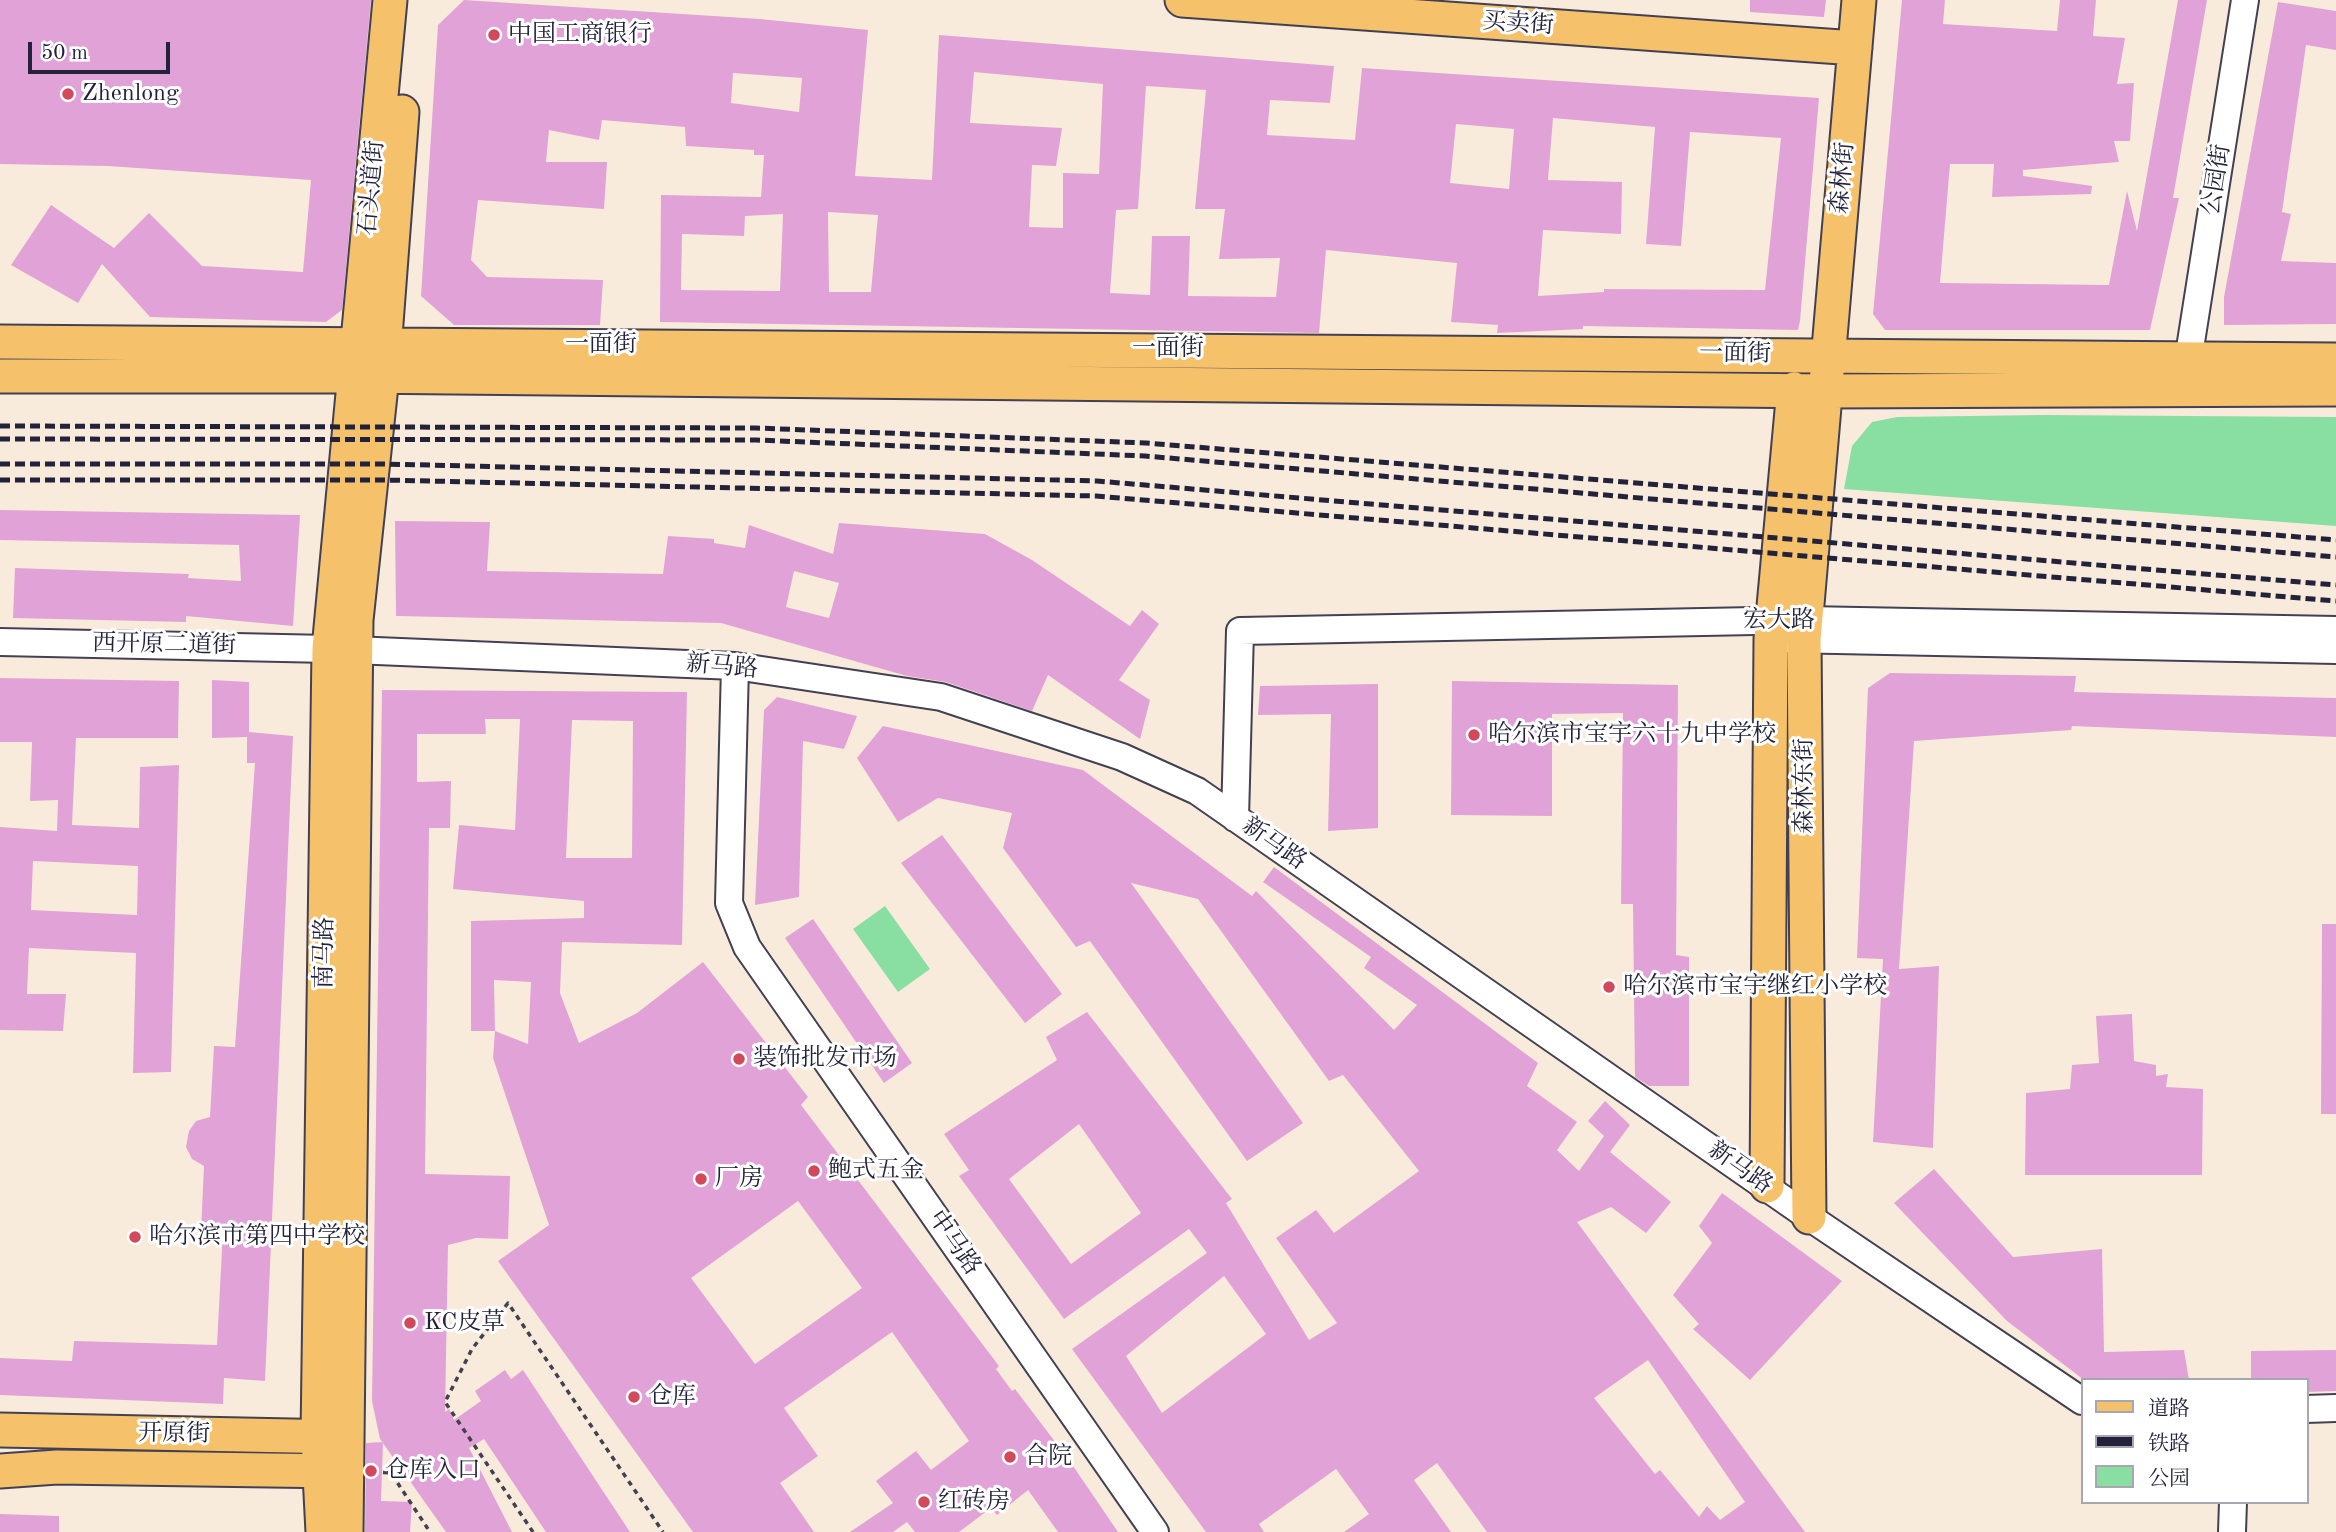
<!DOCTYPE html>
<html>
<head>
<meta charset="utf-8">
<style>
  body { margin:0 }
  #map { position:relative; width:2336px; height:1532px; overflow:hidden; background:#f9ebdb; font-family:"Old Standard TT","Noto Serif SC",serif }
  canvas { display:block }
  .legend { position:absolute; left:2081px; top:1378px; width:228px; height:126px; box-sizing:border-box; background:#fff; border:2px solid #a7a7b1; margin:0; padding:9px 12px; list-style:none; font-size:21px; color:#22223b }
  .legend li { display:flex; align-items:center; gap:14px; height:35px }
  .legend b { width:35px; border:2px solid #a7a7b1 }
  .scale { position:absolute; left:28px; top:42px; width:142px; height:32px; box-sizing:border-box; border:4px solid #22223b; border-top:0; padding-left:9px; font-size:21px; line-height:24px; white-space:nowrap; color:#22223b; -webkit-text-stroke:5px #fff; paint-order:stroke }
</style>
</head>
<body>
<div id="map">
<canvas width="2336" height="1532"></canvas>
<ul class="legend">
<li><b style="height:9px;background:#f5c16b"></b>道路</li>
<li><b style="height:9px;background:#22223b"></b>铁路</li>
<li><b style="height:19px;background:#89dfa1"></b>公园</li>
</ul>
<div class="scale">50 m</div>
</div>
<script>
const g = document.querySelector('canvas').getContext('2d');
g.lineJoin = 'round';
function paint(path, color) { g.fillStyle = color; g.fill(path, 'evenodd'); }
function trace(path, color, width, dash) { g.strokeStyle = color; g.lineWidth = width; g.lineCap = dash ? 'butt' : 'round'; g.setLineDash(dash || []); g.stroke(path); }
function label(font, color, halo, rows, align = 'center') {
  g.font = font + ' "Old Standard TT","Noto Serif SC",serif'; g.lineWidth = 6; g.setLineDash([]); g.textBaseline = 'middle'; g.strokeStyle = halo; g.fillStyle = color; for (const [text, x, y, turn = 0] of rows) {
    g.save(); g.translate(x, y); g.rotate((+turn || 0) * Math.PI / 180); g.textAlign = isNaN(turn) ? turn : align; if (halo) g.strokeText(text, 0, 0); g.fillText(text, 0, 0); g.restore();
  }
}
paint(new Path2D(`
  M2043,415L2336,417V526L1844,489L1852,446L1872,422L1897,417Z
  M885,906L930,969L898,992L853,929Z`), '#89dfa1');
paint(new Path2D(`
  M0,0H371L342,310L326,322L150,317L102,264L78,303L11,265L51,205L114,248L149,213L202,266L303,272L311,180L108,166L0,164Z
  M464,0L760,19L868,30L855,176L932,180L939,35L1334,66L1330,103L1270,100L1267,135L1355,140L1362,68L1819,98L1800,321L1798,330L1583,326V329L1497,333L1498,325L1451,322L1457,263L1326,250L1319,333L660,322L661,195L761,197L764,155H754V150L686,146L685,127L602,120L599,140L549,130L546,162H607L604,209L478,200L471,260L487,277L603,280L600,325H454L421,296L438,25ZM974,72L1103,84L1099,174L1063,173V228L1029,227L1032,165L1056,166L1062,128L970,123ZM733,73L802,78L799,112L731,103ZM1146,86L1206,90L1195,209H1225L1219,259L1280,258L1276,297L1188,296L1190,236H1152L1150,295L1110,293L1116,210L1138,209ZM1553,118L1655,127L1646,244L1681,246L1690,132L1781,138L1765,290L1604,289V292L1538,296L1543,230L1621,234L1622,182L1548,180ZM1456,124L1514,129L1509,189L1450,183ZM828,212L878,215L871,292H829ZM783,214L780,291L681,290L682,234L744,236L745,216Z
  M1750,0H1826L1824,17L1750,12Z
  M1902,0H1945L1943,24L2057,31L2060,0H2096L2093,36L2125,38L2117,84L2134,83L2130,141H2114L2119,162L2023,170V176L2092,186L2091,194L1992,197L1994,164H1950L1940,283L2109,285L2127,191L2137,231L2178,0H2207L2173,198H2179L2150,330H1885L1873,314Z
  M2278,2L2336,11V50L2306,45L2282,212L2291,214L2281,261L2336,263V324L2224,325V297Z
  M0,510L300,515L293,626L186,616V622L13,618L15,568L189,574L188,578L241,581L239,545L0,540Z
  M395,521L490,522L487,571L663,574L668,536L714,539V543L745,548L749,525L833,554L839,523L985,534L1032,560L1130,626L1142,610L1159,624L1119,680L1150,700L1140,739L1048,675L1032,711L946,682L907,676L721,623L396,616ZM794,571L839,583L829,618L786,607Z
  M1890,673L2076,676L2074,692L2336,698V737L2072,726L2071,730L1914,741L1899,969L1939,966L1933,1148L1873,1142L1883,959L1857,958L1868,688Z
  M0,678L179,681L178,738H76L72,825L139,828L140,767L179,765L171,1072L133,1073L136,953L29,948L27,994H66L63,1031L0,1030V827L57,831L58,800L30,801L32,742H0ZM33,861L138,866L137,915L31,910Z
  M212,680L249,682V732L293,736L265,1381L224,1378L223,1404L0,1395V1358L72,1361L74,1341L217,1345L223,1230L201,1231L204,1166L192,1159L186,1147L189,1131L196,1121L210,1117L214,1046L235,1047L255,763H247V737L212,738Z
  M1452,681L1678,685L1676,955L1689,957V1086H1649L1635,1077L1633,904H1621L1623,713L1552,714V816L1451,815Z
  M1378,684V828L1328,831L1331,714L1258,715L1260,686Z
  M382,690L687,692L682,945L562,942L560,993L579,1043L637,1013L703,962L808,1097L801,1105L999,1366L996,1369L1012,1391L1015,1389L1069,1460L1118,1532H1058L1028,1490L997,1515L991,1508L959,1532H915L907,1522L893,1532H850L893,1503L876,1481L916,1451L931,1470L969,1441L892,1332L784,1408L818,1456L780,1483L814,1532H693L498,1261L549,1225L493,1058L495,1031H471V921L584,918V901L453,889L459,825L515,830L520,719H485L486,734H417V782L451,781L450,828H429L425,1174L510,1176L508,1239L476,1238L448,1245L445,1412L449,1409L454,1420L481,1401L475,1391L505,1370L511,1379L523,1370L630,1532H546L484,1439L469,1448L512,1532H446L380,1439L372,1401ZM572,720L633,721L632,858H566ZM494,980L531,982L528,1044L495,1031ZM798,1201L862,1288L755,1364L691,1278Z
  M777,697L857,716L844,749L803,741L799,897L755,905L764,710Z
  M883,726L1083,770L1252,896L1256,891L1394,1030L1417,1005L1364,968L1371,957L1263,882L1274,867L1538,1063L1527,1086L1577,1122L1557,1150L1579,1171L1604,1136L1588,1121L1605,1101L1630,1125L1610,1152L1671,1202L1646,1233L1611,1207L1577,1222L1805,1532H1487L1437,1463L1414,1480L1451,1532H1344L1369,1514L1336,1469L1259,1524L1264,1532H1206L1072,1349L1207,1253L1189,1229L1064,1319L959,1176L969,1170L944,1134L1057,1060L1046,1037L1087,1012L1232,1199L1226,1203L1309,1340L1337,1323L1276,1238L1316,1210L1334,1233L1419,1171L1343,1075L1329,1081L1198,899L1131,883L1303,1123L1247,1161L1090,941L1076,947L1003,848L1012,813L938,798L898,822L857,758ZM1079,1124L1141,1213L1071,1264L1009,1179ZM1224,1276L1266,1334L1162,1413L1126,1356ZM1648,1360L1745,1502L1720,1520L1707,1506L1699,1517L1660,1470L1655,1474L1594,1398Z
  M942,835L1062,994L1025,1023L901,863Z
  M813,919L912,1063L884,1083L785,938Z
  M2322,924H2336V1114H2321Z
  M2132,1014L2134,1061L2156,1065V1076L2168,1074L2166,1087L2203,1089L2202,1175H2025L2026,1093L2070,1089L2072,1065L2099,1063L2096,1016Z
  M1934,1169L2013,1257L2102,1249L2104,1352L2184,1350L2189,1380H2084L2007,1321L1894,1203Z
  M1722,1193L1842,1281L1750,1380L1693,1329L1699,1324L1673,1295L1712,1243L1699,1226Z
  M2336,1350V1391L2306,1392V1380H2251V1351Z
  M383,1442L381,1501L412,1502L410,1532H365L366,1443Z
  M0,1514L59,1516V1532H0Z`), '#e1a3d7');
const minor = new Path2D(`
  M2188,361L2245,0
  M1786,639L2336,650
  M0,642L329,649L735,666L941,697L1122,757L1197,791L1809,1217L2082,1401
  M735,666L729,903L747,947L1155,1532
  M1235,818L1240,631L1806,620L2336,630
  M2306,1409L2336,1408
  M2232,1532L2233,1502`);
const major = new Path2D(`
  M1182,0L1855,48
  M0,342L2336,360
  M0,376H354L1827,391L2336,389
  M1767,1186L1771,639L1794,389
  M1809,1217L1804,639L1859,0
  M0,1430L341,1437
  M0,1471L57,1467L340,1471
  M323,1532L318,1436L329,649L390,0
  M346,1532L356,620L382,376L402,112`);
trace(minor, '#424053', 30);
trace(major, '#424053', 37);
trace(new Path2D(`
  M373,1472L391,1473L430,1532
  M533,1532L445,1402L472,1349L508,1303L663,1532`), '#424053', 3.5, [5, 5]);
trace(minor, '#fff', 26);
trace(major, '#f5c16b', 33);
trace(new Path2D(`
  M0,426L756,428L1146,443L2336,540
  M0,439L756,440L1145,456L2336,557
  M0,464H384L1097,481L2336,585
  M0,480H384L1096,496L2336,601`), '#22223b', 5, [10, 5]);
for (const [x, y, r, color] of [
  [494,35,7,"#d1495b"],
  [68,94,7,"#d1495b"],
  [1474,735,7,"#d1495b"],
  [1609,987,7,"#d1495b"],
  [739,1059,7,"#d1495b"],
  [814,1171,7,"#d1495b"],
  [701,1179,7,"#d1495b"],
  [135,1237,7,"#d1495b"],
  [410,1323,7,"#d1495b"],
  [634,1397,7,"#d1495b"],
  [1010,1457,7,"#d1495b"],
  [371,1471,7,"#d1495b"],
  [924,1502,7,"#d1495b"]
]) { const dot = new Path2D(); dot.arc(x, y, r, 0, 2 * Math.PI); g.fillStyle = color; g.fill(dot); trace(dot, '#fff', 2.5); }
label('24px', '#22223b', '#fff', [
  ["买卖街",1518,24,4],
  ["森林街",1843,178,-85],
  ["公园街",2217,180,-81],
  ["石头道街",372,188,-85],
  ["一面街",601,345],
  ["一面街",1168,349],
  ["一面街",1735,354,1],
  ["宏大路",1779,621],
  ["西开原二道街",164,645,1],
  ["新马路",722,667,5],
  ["森林东街",1805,786,-90],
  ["新马路",1274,844,35],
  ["南马路",325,953,-89],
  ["新马路",1740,1168,35],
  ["中马路",954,1243,55],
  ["开原街",174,1434,1]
]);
label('24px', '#22223b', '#fff', [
  ["中国工商银行",508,35],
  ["Zhenlong",82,94],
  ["哈尔滨市宝宇六十九中学校",1488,735],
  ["哈尔滨市宝宇继红小学校",1623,987],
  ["装饰批发市场",753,1059],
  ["鲍式五金",828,1171],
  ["厂房",715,1179],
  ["哈尔滨市第四中学校",149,1237],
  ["KC皮草",424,1323],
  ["仓库",648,1397],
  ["合院",1024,1457],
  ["仓库入口",385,1471],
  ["红砖房",938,1502]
], 'left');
</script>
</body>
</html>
